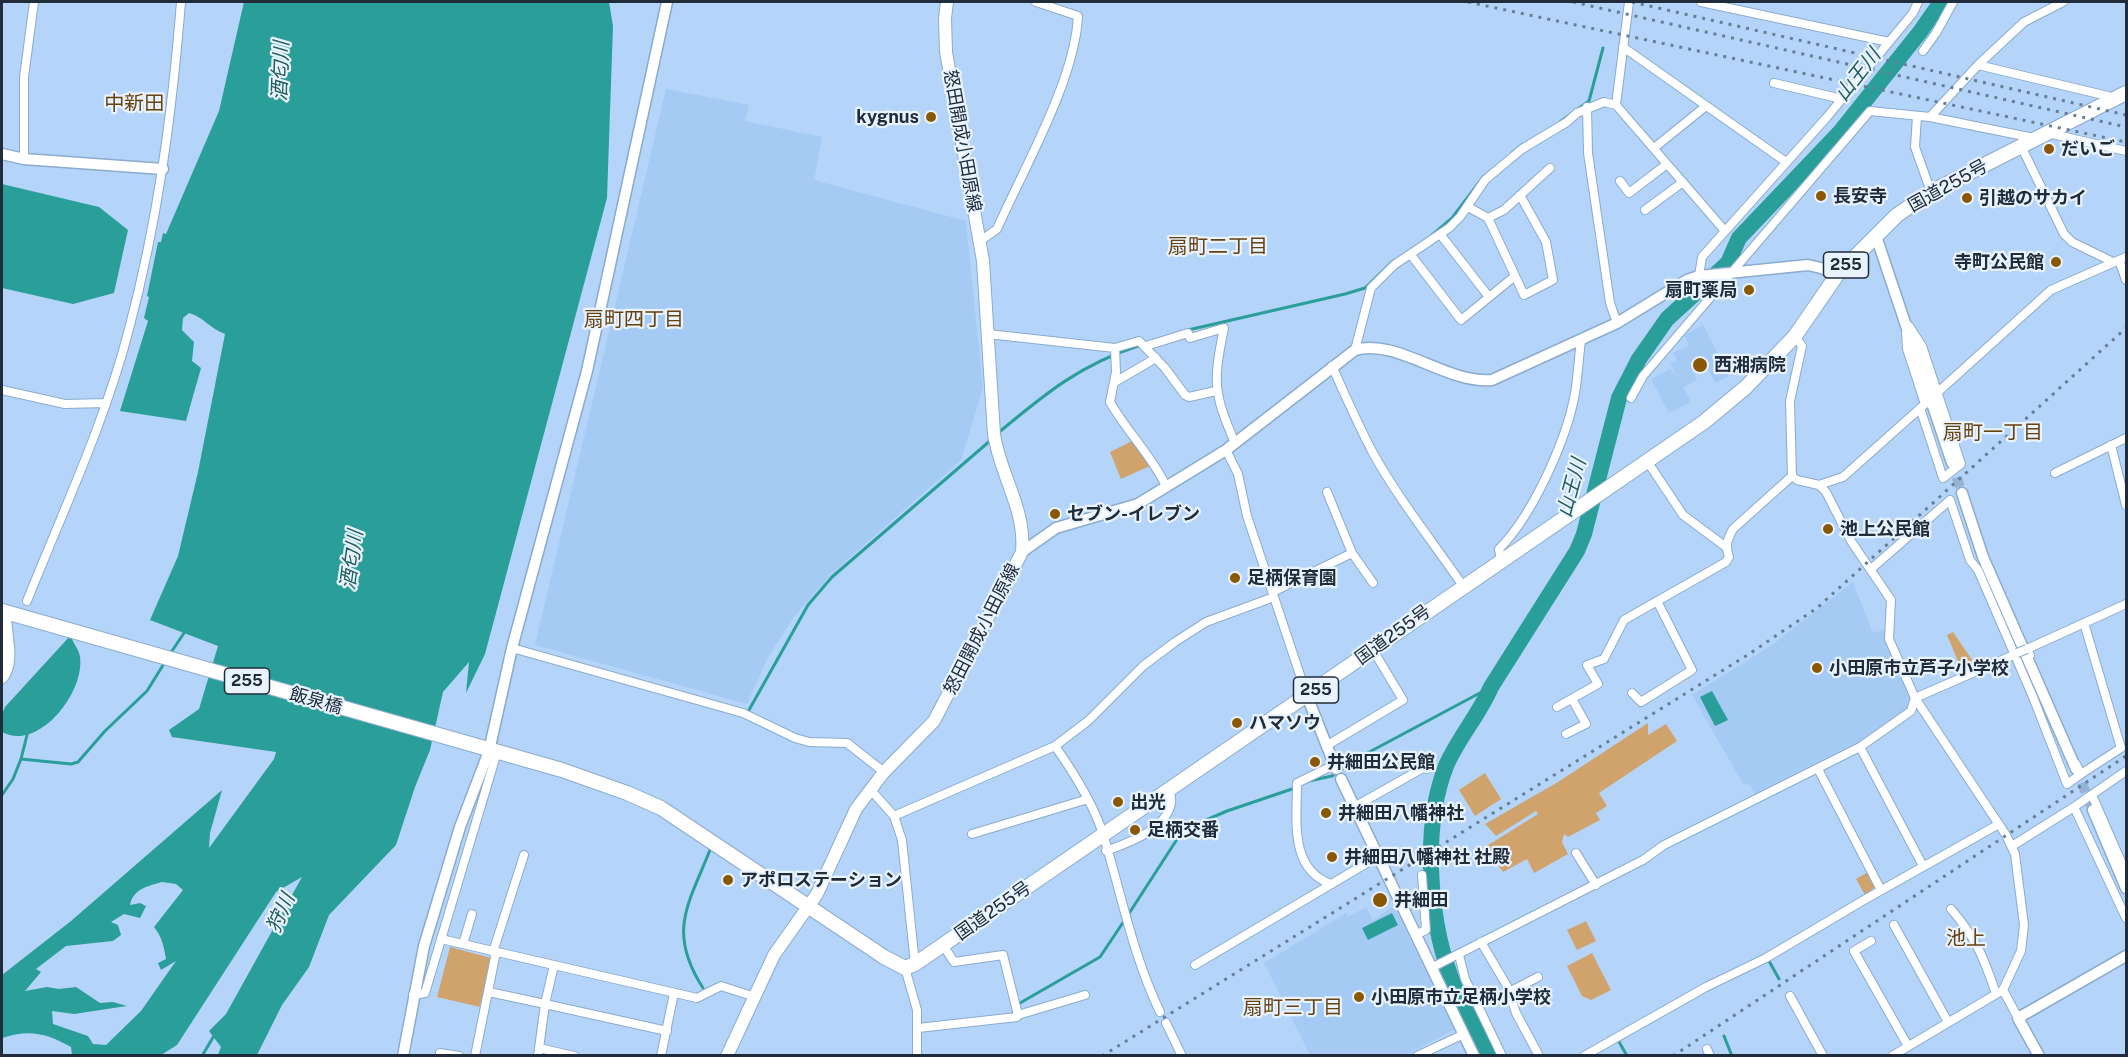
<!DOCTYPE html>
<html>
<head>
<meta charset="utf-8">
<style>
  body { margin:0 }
  #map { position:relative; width:2128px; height:1057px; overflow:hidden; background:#b4d5f9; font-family:"Public Sans",sans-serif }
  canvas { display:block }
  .frame { position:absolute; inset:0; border:3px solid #202c3a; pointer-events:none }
</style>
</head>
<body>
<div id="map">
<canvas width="2128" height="1057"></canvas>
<div class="frame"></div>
</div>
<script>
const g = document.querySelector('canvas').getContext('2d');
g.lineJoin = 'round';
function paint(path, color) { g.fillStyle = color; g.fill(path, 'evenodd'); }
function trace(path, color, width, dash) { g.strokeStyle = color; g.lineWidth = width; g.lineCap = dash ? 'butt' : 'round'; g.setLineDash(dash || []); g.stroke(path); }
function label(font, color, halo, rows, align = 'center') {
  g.font = font + ' "Public Sans","Noto Sans JP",sans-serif'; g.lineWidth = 4.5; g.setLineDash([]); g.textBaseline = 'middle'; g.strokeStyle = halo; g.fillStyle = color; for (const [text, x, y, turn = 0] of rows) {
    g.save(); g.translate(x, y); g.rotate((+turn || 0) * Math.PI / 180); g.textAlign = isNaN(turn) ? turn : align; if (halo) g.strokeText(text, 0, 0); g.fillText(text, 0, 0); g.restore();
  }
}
paint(new Path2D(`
  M666,89L749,105L745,121L822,137L814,180L966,221L983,388L961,460L830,575L794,617L767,659L747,704L535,645Z
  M1703,325L1729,376L1715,383L1705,363L1692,370L1697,380L1683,387L1691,402L1669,413L1651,379L1670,369L1676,375L1670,364L1677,360L1673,353L1689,345L1684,335Z
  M1853,582L1873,633L1886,629L1911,698L1909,707L1864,740L1756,796L1750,785L1743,784L1692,695L1772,645Z
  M1394,906L1454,1030L1405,1055H1310L1264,963L1346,913L1348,917L1366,907L1373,920Z`), '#a5cbf5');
paint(new Path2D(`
  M1132,441L1152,465L1121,479L1110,452Z
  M1953,632L1977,667L1963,673L1947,635Z
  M1648,723V735L1666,724L1677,741L1599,793L1607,806L1596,813L1600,820L1568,837L1564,834L1562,842L1568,854L1534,873L1527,859L1503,872L1485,847L1538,814L1536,811L1496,836L1485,824L1558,782Z
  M1485,773L1501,799L1475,816L1459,790Z
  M1868,872L1875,887L1865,895L1856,879Z
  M1586,921L1596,941L1577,950L1567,930Z
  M450,947L491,958L480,1007L437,997Z
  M1592,953L1611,990L1591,1000L1582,996L1567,966Z`), '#d1a36c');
paint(new Path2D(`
  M244,2H609L613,26L607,198L485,654L466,693L469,662L443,692L430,750L415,787L396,845L329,915L309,967L282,1005L257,1055H218L221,1047L209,1031L226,1014L302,877L276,892L177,1045L161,1055H72L71,1047C47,1033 28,1029 2,1038V975L71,921L222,790L210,833L209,848L274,759L276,752L172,737L169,730L199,709L218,646L150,620L178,556L198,472L225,334C211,329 203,317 189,313L183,318L182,330L194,342L192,361L201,368L186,421L120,411L148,321L144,318L149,297L147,296L158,242H161L163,233L166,234L219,111ZM162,882L176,884L183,890L154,927C162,937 164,947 166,959L158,963L161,970L176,961L141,1011L106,1045L93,1044L88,1036L53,1024L52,1011L74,1014L127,1006L113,1002L100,1003L76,987L59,989L47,987L25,991L41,972L36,969L66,946L113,941L121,935L118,925L111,922L124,914L140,918L146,906L140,903L130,905C133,889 148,886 162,882Z
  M2,184L99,207L128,230L114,293L73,304L2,288Z
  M70,636C73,642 79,650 80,657C85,693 38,752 2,732V714L5,707Z
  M1712,691L1728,720L1715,726L1700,697Z
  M1392,913L1398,925L1368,940L1362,928Z`), '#2a9e99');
trace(new Path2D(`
  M1560,122L1589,101L1603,48
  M1512,153L1523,144
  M1431,236L1452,218L1484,176
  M1188,330L1345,294L1365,288L1393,261
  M998,433C1046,393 1081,364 1141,345
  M170,654L186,630
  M749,710L808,605L832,577L991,440
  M21,759L27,735
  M1309,781L1332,776L1360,757L1491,687
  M2,795L13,779L21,759L71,764L78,762L105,731L147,691L165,662
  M1128,915L1183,830L1227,811L1295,788
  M1769,961L1779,979
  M703,988C667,932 688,905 710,850
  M1020,1003L1100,957L1124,921
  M1724,1036L1732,1056
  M1618,1040L1627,1056
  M202,1056L215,1034`), '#2a9e99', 3);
trace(new Path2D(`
  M1489,1056C1478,1034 1466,1012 1456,990C1429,928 1421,830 1446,766C1458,738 1479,715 1491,687L1577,551L1584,534L1619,398L1639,359L1667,319L1728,263L1739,238L1840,132L1920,32L1941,2`), '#2a9e99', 16);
trace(new Path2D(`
  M1952,463L1962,493
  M2076,769L2093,810`), '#96b3d3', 10, [10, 5]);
const minor = new Path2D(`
  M1629,2L1616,105L1725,231
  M1701,2L1889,42
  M1623,47L1786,162
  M1923,51L1936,33L1953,2
  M1978,65L2116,98
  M1774,83L1842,99
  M1587,107L1588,153L1610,303L1617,323
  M1917,116L1915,147L1931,192
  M1930,117L1978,65L2024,22L2063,2
  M2048,133L2126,151
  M2021,146L2064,234L2072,242L2113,262
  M1654,148L1706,106
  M24,159V77L34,2
  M1620,181L1629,193L1667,164
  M1468,207L1488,218L1524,295L1553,280L1546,242L1520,195
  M1645,210L1683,182
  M1488,218L1504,210L1550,168
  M1440,234L1489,297
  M980,241L997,229C1024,168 1075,80 1078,16L1036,2
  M1411,255L1461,320L1515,276
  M2119,260L2126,280
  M1699,276L1702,257L1827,117L1913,13L1918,2
  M1909,326L1922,346L1961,464L1943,478L1920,408
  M988,334L1115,348L1139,341L1165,368L1185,395L1189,397L1216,391
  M1795,336L1802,346L1790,401L1792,476L1797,480L1819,485L1826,492L1851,541L1891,600L1889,639L1915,698L2006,835L2015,854L2024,925L2021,951L2003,990L1892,1056
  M1146,346L1188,333L1190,338L1224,328C1213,382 1213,392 1235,443
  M1115,348L1116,372L1110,402C1127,432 1152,456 1166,486
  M1355,350L1371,288L1394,265L1449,228L1460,217L1485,180L1522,149L1567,122L1577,113L1604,102L1616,105
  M1332,366C1345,395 1358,425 1373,453C1399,500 1433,542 1463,586
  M1115,382L1156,358
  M2,390L65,404L106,403
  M1938,392L2051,290L2126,257
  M1631,398L1643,376L1870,111L1930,117L2034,138
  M2111,445L2126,505
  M1226,450L1238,474L1247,516L1307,696
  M1647,461L1683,515L1726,547
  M2055,473L2126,438
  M1819,485L1843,477L1925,404L1907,349L1906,333
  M1327,492L1352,553L1373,583
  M1501,560L1499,549C1533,515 1569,436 1576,387C1578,372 1579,356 1581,341
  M1871,569L1950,500L1970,560L1978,570L2033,697L2067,784L2081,774L2076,764
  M1273,592L1352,553
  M27,601C63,511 105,422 129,329C158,220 172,114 181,2
  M512,648L743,713L795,738L809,742L847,743L884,772
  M2030,655L2027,649L2126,604
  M1632,693L1641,702L1692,670L1657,601
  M1557,707L1598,684L1587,665L1604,659L1624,620L1726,562L1729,557C1725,546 1727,540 1733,529L1792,476
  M1566,734L1586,724L1572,699
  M1055,746C1074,773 1093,803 1103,834C1122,896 1132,953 1160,1012
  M1326,746L1403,700L1373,650
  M1860,747L1923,866
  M1818,769L1881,890
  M2126,771L2074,807L2126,918
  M2081,774L2121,748L2084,623
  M870,789L894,816L902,840L915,964
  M2092,795L2126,873
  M1354,807L1423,768L1427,769
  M894,816L1055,746L1088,721L1143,666L1175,642L1206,622L1274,597
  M972,834L1088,799
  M2012,846L2074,807
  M1106,851C1128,843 1166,830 1171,803C1172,799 1170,793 1169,789
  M1576,853L1596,885
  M1331,884C1289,869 1297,820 1297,783L1334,765
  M1951,909C1976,938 1984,958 1996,994
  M1894,925L1948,1022
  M1415,935L1426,930L1422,875
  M441,939L697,998L721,986L755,997
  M1871,941L1854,951L1908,1046
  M1481,942L1507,986L1516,1013L1539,1056
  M463,944L472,914
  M493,952L524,855
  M1459,955L1465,979L1502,1056
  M1195,965L1377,857
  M905,968L917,1010V1056
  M1431,968L1643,860L1664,845L1860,747L1911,711L1915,698L2016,654
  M2003,990L2018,1018
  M489,992L545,1004L554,965
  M1509,992L1538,977
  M413,995L425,993L497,752
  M1790,996L1823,1056
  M1018,1015L1085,995
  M1166,1023L1182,1056
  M918,1028L1017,1017L1018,1015L1003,955L954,962L943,945
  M539,1048L574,1056
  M1707,1049L1710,1056
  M440,1053L459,1056
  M475,1056L496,952
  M538,1056L545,1004L667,1031
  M661,1056L674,993
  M1417,1056L1464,1034
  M1584,1056L1706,987L1766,958L1864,900L1999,824`);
const tertiary = new Path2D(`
  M2,154L24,159L163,169
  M1876,236L1952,463
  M1962,493L1983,557L2076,769
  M1022,552L1056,528L1138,504L1226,450L1355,350C1398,338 1446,384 1492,380L1617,323L1687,280L1699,276L1808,265L1821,268L1837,275
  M1307,696L1336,769
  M1341,779L1474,1056
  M2093,810L2126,888
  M403,1056L424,946L460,827L489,751L512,648L587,371L667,2
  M2039,1056L2018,1018L2126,956`);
const secondary = new Path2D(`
  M2,677C15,660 4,633 5,612
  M727,1056L774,955L817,894L856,809L884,772L934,721L1022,552C1026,509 1000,475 994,434L983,261L946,52L945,18L947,2`);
const trunk = new Path2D(`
  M2,611L562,770L627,793L661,808L884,957L905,968L915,964L1704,422L1746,387L1795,336L1837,275L1897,215L1931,192L2126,93`);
trace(minor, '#8babcd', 10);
trace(tertiary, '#8babcd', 13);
trace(secondary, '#8babcd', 14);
trace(trunk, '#8babcd', 16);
trace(minor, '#fff', 8);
trace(tertiary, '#fff', 10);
trace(secondary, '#fff', 12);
trace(trunk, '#fff', 14);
trace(new Path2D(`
  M1468,2L2126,142
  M1573,2L2126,127
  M1632,2L2126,115
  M1102,1056L1749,654L1817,608L2126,328
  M1673,1056L2126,756`), '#687e97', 3, [3, 6]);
const minorBridge = new Path2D(`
  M2017,653L2027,649`);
trace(minorBridge, '#8babcd', 10, []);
trace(minorBridge, '#fff', 8);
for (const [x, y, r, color] of [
  [931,117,6,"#8a5802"],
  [2049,149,6,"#8a5802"],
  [1821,196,6,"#8a5802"],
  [1967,198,6,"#8a5802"],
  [2056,262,6,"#8a5802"],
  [1749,290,6,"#8a5802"],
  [1700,365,8,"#8a5802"],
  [1055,514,6,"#8a5802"],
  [1828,529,6,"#8a5802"],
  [1235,578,6,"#8a5802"],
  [1817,668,6,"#8a5802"],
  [1237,723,6,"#8a5802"],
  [1315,762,6,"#8a5802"],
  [1118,802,6,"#8a5802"],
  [1326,813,6,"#8a5802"],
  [1135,830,6,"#8a5802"],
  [1332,857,6,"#8a5802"],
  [728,880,6,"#8a5802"],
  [1380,900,8,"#8a5802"],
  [1359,997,6,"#8a5802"]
]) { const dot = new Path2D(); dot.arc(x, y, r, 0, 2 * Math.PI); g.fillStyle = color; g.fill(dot); trace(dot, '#e9f3fe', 2); }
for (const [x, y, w] of [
  [1846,265,45],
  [247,681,45],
  [1316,690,45]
]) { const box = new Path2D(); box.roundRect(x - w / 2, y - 13, w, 26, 4.5); g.fillStyle = '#e9f3fe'; g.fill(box); trace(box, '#202c3a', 1.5); }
label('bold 16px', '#202c3a', null, [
  ["255",1846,265],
  ["255",247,681],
  ["255",1316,690]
]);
label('bold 18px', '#202c3a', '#e9f3fe', [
  ["kygnus",919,117,"right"],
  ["だいご",2061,149],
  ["長安寺",1833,196],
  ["引越のサカイ",1979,198],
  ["寺町公民館",2044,262,"right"],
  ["扇町薬局",1737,290,"right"],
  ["西湘病院",1714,365],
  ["セブン-イレブン",1067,514],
  ["池上公民館",1840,529],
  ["足柄保育園",1247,578],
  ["小田原市立芦子小学校",1829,668],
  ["ハマソウ",1249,723],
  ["井細田公民館",1327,762],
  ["出光",1130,802],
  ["井細田八幡神社",1338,813],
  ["足柄交番",1147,830],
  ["井細田八幡神社 社殿",1344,857],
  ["アポロステーション",740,880],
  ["井細田",1394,900],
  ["小田原市立足柄小学校",1371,997]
], 'left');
label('18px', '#202c3a', '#e9f3fe', [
  ["怒田開成小田原線",962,141,80],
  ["国道255号",1948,186,-29],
  ["怒田開成小田原線",982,629,-63],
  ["国道255号",1393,635,-36],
  ["飯泉橋",316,701,16],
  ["国道255号",993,911,-35]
]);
label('italic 20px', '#215d5a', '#e9f3fe', [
  ["酒匂川",281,71,-88],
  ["山王川",1858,75,-52],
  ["山王川",1572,488,-75],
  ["酒匂川",352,560,-82],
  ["狩川",281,913,-66]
]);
label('20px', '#66420f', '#e9f3fe', [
  ["中新田",134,104],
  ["扇町二丁目",1218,247],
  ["扇町四丁目",634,320],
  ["扇町一丁目",1993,433],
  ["池上",1966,939],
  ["扇町三丁目",1293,1008]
]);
</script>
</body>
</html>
